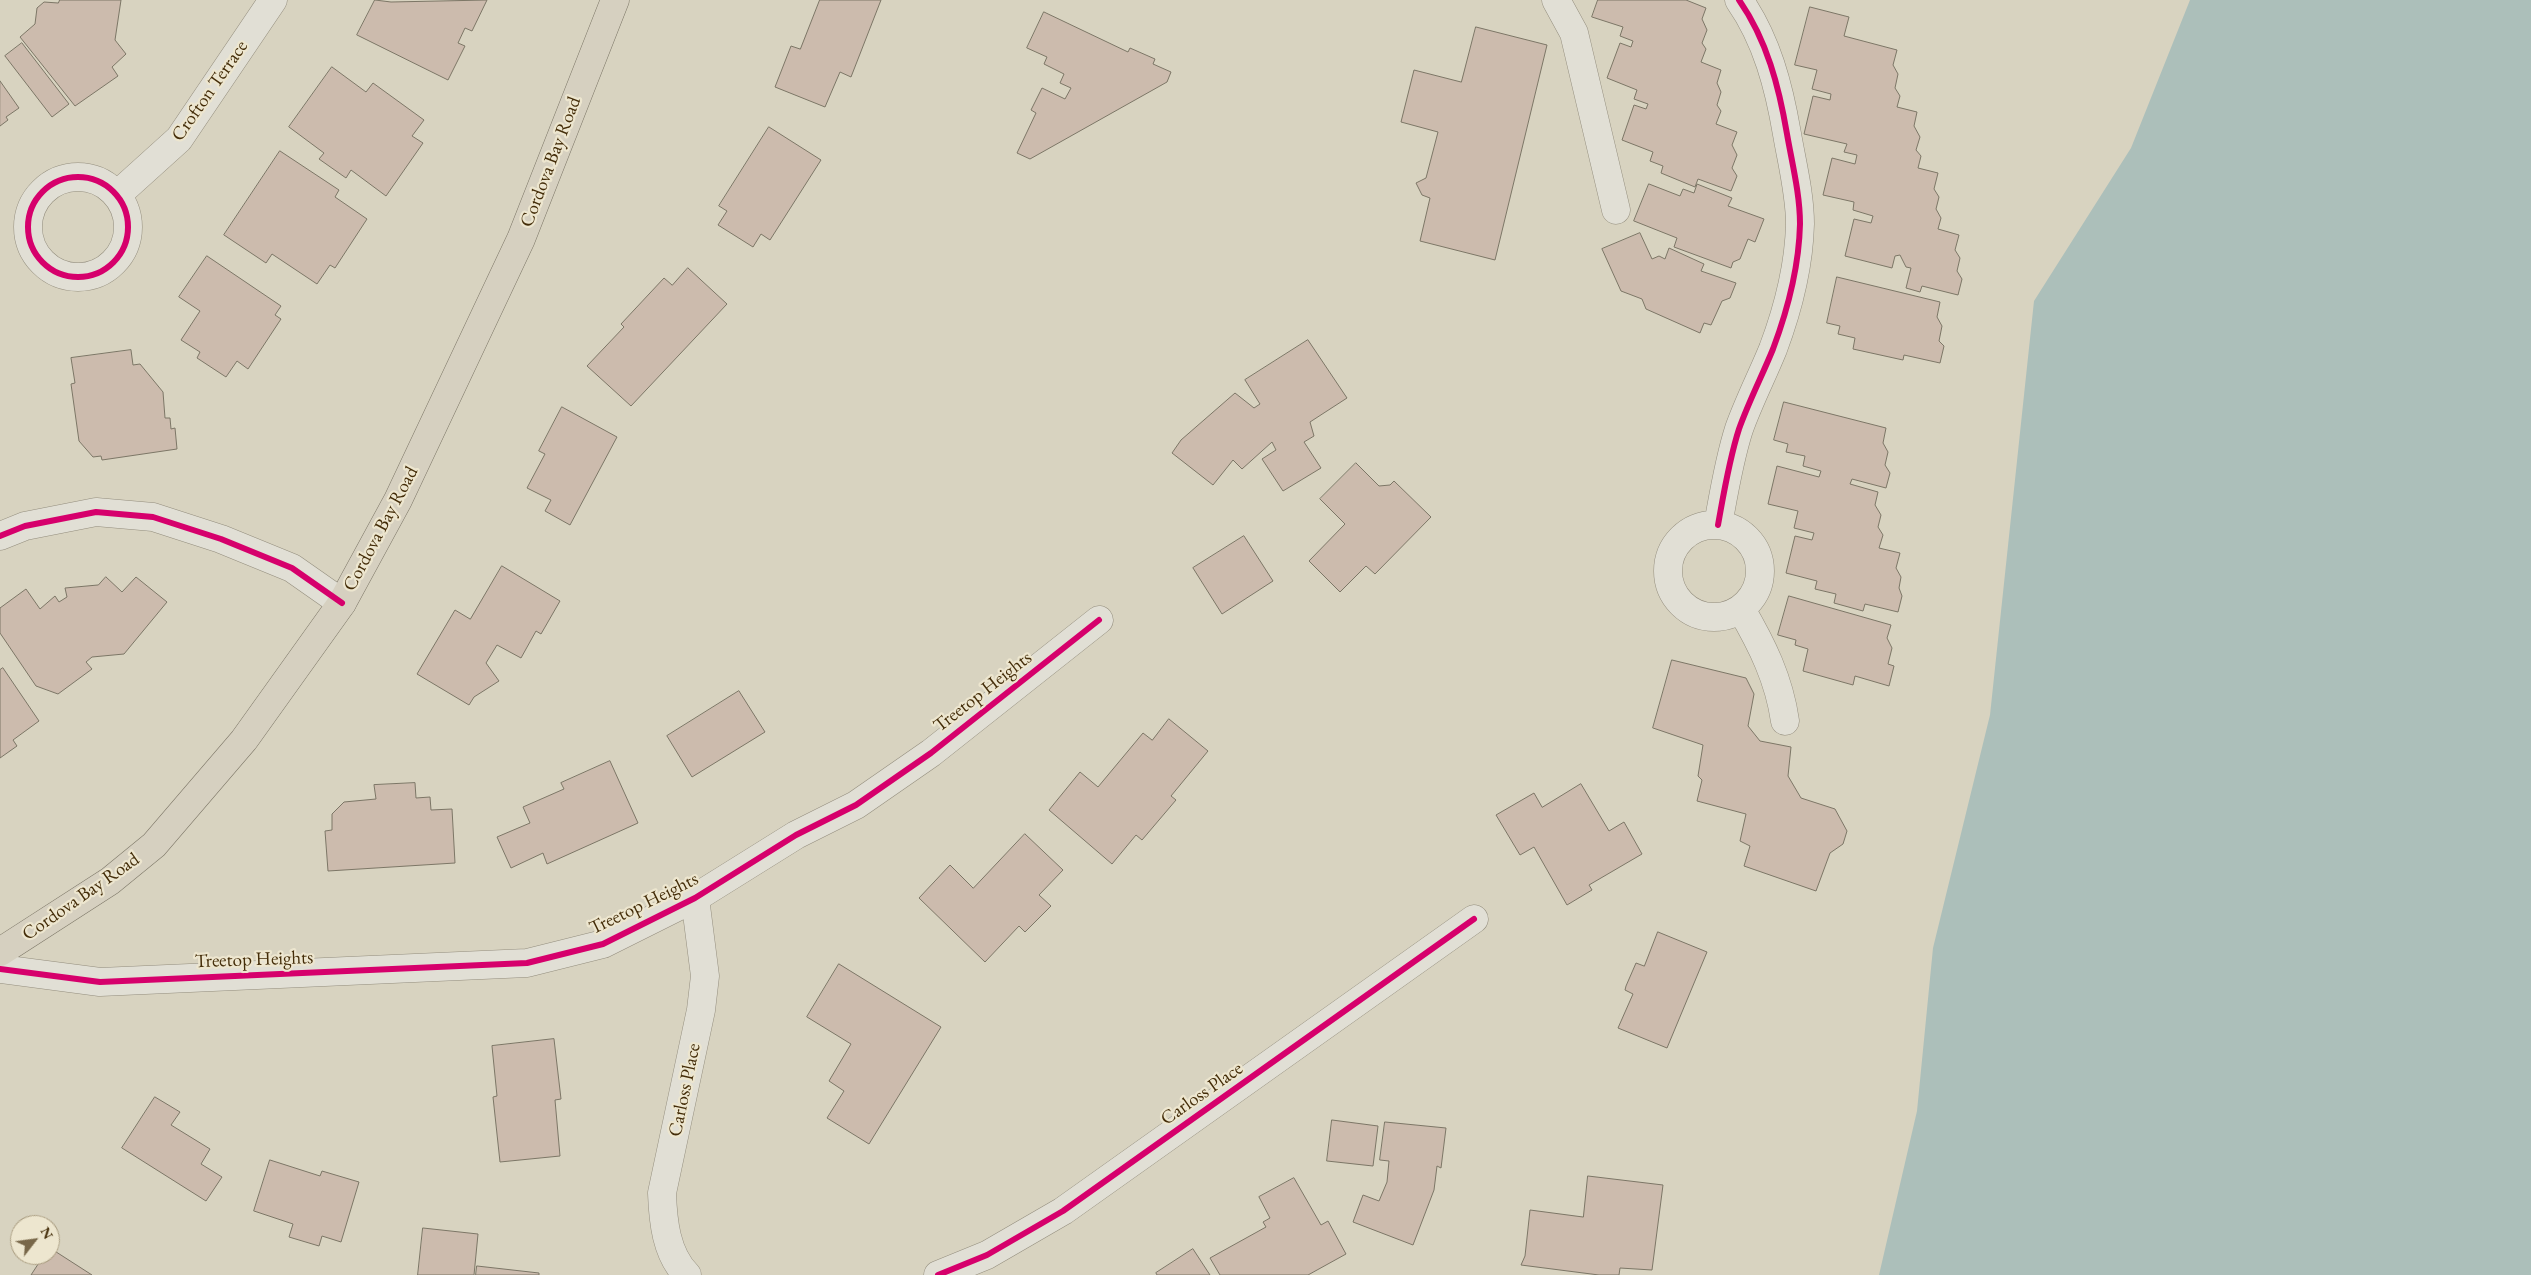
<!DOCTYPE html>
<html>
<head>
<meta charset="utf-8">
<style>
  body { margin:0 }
  #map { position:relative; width:2531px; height:1275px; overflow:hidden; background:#d8d3c0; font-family:"EB Garamond",serif }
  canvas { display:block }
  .north { position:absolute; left:10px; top:1215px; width:50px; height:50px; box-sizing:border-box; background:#ede6cf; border:1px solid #a99c80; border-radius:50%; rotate:60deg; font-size:14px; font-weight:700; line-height:20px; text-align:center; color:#442d09 }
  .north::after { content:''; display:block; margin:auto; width:18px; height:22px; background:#786749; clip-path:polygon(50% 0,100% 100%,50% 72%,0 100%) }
</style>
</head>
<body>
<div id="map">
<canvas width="2531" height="1275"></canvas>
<div class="north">N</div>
</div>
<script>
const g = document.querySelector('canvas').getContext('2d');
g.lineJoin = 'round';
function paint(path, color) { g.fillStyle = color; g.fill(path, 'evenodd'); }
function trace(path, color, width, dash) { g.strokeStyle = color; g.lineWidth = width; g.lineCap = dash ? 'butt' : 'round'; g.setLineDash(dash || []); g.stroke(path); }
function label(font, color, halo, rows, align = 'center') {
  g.font = font + ' "EB Garamond",serif'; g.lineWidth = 4.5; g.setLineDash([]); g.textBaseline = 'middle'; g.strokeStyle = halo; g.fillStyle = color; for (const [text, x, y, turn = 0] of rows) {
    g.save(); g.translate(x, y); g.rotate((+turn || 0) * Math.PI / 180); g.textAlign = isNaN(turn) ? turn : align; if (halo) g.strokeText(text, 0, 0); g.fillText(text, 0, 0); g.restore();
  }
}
paint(new Path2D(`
  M2190,0H2531V1275H1879L1917,1111L1933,948L1990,715L2034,301L2131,148Z`), '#acbfba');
const building = new Path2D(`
  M60,0H121L115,40L126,54L112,67L118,76L75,106L20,37L35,24L37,8L44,2L58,3Z
  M375,0L391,2L487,0L472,31L465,28L458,43L465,46L448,80L357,35Z
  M820,0H881L851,77L840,72L825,107L775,87L791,46L800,49Z
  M1598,0H1686L1706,8L1702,19L1707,30L1702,43L1706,49L1701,62L1721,70L1717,83L1721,92L1717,105L1721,111L1716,124L1737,132L1732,145L1737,155L1732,168L1737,176L1731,191L1698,179L1695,187L1661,173L1663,166L1650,161L1653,152L1622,140L1634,105L1646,109L1648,104L1634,99L1637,90L1607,78L1620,43L1631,47L1633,41L1620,36L1623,27L1592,17Z
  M1810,7L1849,17L1844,36L1897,50L1893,65L1898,74L1895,88L1900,96L1897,107L1917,112L1914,126L1920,137L1916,150L1921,156L1918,168L1938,173L1934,189L1939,197L1936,209L1941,218L1938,229L1959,235L1955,250L1960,258L1957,271L1962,279L1958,295L1922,286L1920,292L1906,288L1911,268L1906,267L1900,255L1895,256L1892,268L1845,256L1854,219L1871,223L1873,216L1853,210L1854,202L1823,195L1832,158L1855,164L1857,155L1844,152L1847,144L1804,134L1813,96L1830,100L1831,94L1812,89L1817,70L1795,65Z
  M1044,12L1128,52L1130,48L1155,59L1153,64L1171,72L1167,82L1030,159L1017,153L1036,113L1031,110L1042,88L1065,99L1071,88L1060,83L1064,74L1044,64L1047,57L1027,48Z
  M1476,27L1547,45L1495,260L1420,241L1430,198L1422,195L1416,183L1426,178L1438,132L1401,122L1414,70L1461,82Z
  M22,43L69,104L52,117L5,56Z
  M332,67L366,92L373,83L424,120L412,136L423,143L386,196L351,170L346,178L319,159L324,153L289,127Z
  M0,81L19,108L6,117L8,120L0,126Z
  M769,127L821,160L770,240L761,234L753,247L718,225L727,211L719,206Z
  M280,151L339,190L335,197L367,219L335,268L330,265L317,284L272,254L266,263L224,235Z
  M1649,184L1680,196L1683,189L1694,193L1697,184L1732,198L1728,206L1764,219L1755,242L1748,239L1740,259L1733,262L1731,268L1674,247L1677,238L1634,221Z
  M1640,233L1652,259L1659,256L1665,259L1669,248L1704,264L1701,271L1736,283L1730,298L1722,301L1711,325L1704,323L1700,333L1646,309L1642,299L1621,291L1602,249Z
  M207,256L281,306L275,315L281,319L248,369L237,361L226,377L197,358L200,352L181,340L200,311L179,297Z
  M688,268L727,304L631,406L587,366L624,327L621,324L664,278L672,285Z
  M1837,277L1940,302L1937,317L1942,326L1939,341L1944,346L1940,363L1904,355L1903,360L1853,349L1855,338L1838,334L1840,326L1827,323Z
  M1308,340L1347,398L1310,422L1314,436L1304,442L1321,468L1283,491L1262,459L1276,450L1272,442L1242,469L1233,460L1213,485L1172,453L1181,440L1235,393L1254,408L1260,404L1245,380Z
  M131,350L133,365L140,364L163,392L165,418H170L171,429L175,428L177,449L102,460L101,456L93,457L79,441L71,384L75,383L71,358Z
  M1784,402L1886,428L1883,443L1888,452L1885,465L1890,473L1886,488L1852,479L1850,484L1878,492L1875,505L1881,515L1878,527L1883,535L1879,548L1900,553L1896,568L1901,577L1899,588L1902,596L1898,612L1865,604L1863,611L1834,603L1836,594L1815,589L1817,581L1786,573L1795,536L1812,540L1814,533L1794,528L1798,511L1768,504L1777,466L1819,477L1821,471L1803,466L1805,456L1786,452L1788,444L1774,440Z
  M562,407L617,437L570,525L545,511L551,500L527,488L545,454L539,451Z
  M1356,463L1379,486L1390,485L1394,481L1431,517L1375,574L1366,566L1340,592L1309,561L1345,524L1320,499Z
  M1244,536L1273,581L1222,614L1193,568Z
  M502,566L560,601L541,634L536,631L521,658L497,645L486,663L499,681L474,697L469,705L417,674L455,610L470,619Z
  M106,577L122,592L136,577L167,602L124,654L92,657L86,662L92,669L58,694L36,686L0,633V608L26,589L40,609L55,596L59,602L67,597L65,588L98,585Z
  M1789,596L1891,625L1887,638L1892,648L1888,664L1894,666L1889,686L1855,676L1853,685L1803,671L1808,649L1795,645L1796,640L1778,635Z
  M1672,660L1746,678L1754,694L1748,726L1760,741L1791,747L1788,776L1801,798L1835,809L1847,831L1843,844L1830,853L1816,891L1744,866L1750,846L1740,841L1746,814L1697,801L1702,780L1698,776L1703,745L1653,728Z
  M3,668L39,721L13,740L17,746L0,758V670Z
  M739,691L765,732L692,777L667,736Z
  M1169,719L1208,751L1171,796L1176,800L1142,840L1136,835L1112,864L1049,810L1080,772L1098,787L1143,733L1152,740Z
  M610,761L638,823L547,864L543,853L511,868L497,837L530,823L523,807L564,789L561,783Z
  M415,783L416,798L430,797L431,810L452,809L455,863L328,871L325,831L332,830V814L344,802L376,799L374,785Z
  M1581,784L1609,831L1624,822L1642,854L1589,885L1592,890L1567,905L1534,847L1520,855L1496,815L1534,793L1542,807Z
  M1025,834L1063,870L1039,895L1051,906L1025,932L1019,926L985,962L919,898L950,865L973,888Z
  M1658,932L1707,952L1667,1048L1618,1028L1633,994L1625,990L1626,986L1636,963L1644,966Z
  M839,964L941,1027L869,1144L827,1118L844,1091L829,1081L851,1044L807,1017Z
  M554,1039L561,1099L555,1100L560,1156L500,1162L493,1097L497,1096L492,1046Z
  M155,1097L180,1112L171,1125L210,1149L201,1164L222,1177L206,1201L122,1148Z
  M1332,1120L1378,1126L1373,1166L1327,1161Z
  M1385,1122L1446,1128L1441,1168L1437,1166L1434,1190L1413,1245L1353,1222L1363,1195L1379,1201L1387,1182L1389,1161L1380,1160Z
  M270,1160L320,1176L322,1171L359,1182L341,1242L322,1236L319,1246L289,1237L293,1224L254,1211Z
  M1588,1176L1663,1185L1652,1270L1620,1268L1619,1275H1599L1521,1265L1525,1256L1530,1210L1583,1217Z
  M1294,1178L1321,1225L1328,1221L1346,1254L1308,1275H1220L1210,1258L1266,1227L1263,1222L1270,1218L1259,1197Z
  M423,1228L478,1234L474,1275H418Z
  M50,1248L92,1275H31L44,1255H50Z
  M1193,1249L1210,1275H1157L1156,1273Z
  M477,1266L539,1273V1275H476Z`);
paint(building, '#ccbbad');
trace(building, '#7c7666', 1);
const minor = new Path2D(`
  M1556,0L1574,33L1616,210
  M28 227a50 50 0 1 1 100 0a50 50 0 1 1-100 0Z
  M117,195L179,139L273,0
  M1668 571a46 46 0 1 1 92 0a46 46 0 1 1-92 0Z
  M1718,525C1724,492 1729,460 1739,429C1749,401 1762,376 1773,349C1788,309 1799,266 1800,224C1800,194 1792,163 1787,134C1779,87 1767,40 1739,0
  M0,536L25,526L96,512L153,517L221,539L292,568L342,603
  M1741,609C1762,645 1779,679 1785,721
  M0,969L100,982L527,963L603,944L695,898L796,835L856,805L931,753L1099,620
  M687,1275C666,1254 663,1221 662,1193L701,1010L705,976L695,898
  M938,1275L987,1255L1063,1211L1474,919`);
const major = new Path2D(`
  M0,952L110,881L154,845L244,740L342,603L398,500L521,239L615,0`);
trace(minor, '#938d7d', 29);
trace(major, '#7c7666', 29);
trace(minor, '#e1dfd5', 28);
trace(major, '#d6d0c0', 28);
trace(new Path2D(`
  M28 227a50 50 0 1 1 100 0a50 50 0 1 1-100 0Z
  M1718,525C1724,492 1729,460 1739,429C1749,401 1762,376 1773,349C1788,309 1799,266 1800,224C1800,194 1792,163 1787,134C1779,87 1767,40 1739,0
  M0,536L25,526L96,512L153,517L221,539L292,568L342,603
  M0,969L100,982L527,963L603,944L695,898L796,835L856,805L931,753L1099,620
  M938,1275L987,1255L1063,1211L1474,919`), '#d6006c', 6);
label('19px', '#442d09', '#ede6cf', [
  ["Crofton Terrace",210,91,-55],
  ["Cordova Bay Road",551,162,-69],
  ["Cordova Bay Road",381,529,-62],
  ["Treetop Heights",983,692,-38],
  ["Cordova Bay Road",81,897,-35],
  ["Treetop Heights",644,904,-26],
  ["Treetop Heights",254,960,-2],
  ["Carloss Place",685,1090,-78],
  ["Carloss Place",1202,1094,-35]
]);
</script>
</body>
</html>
